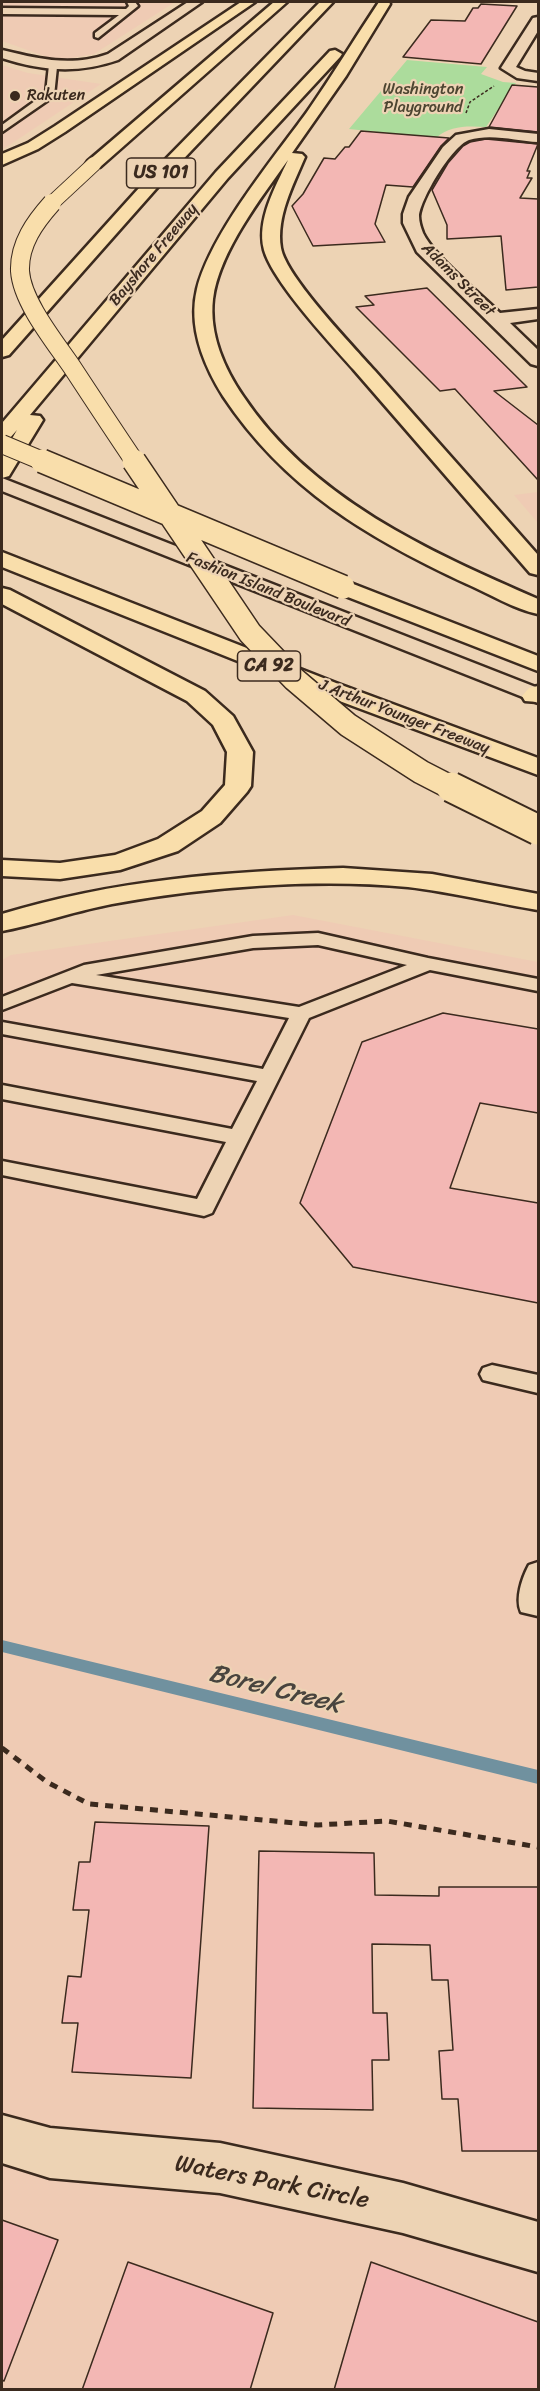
<!DOCTYPE html>
<html>
<head>
<meta charset="utf-8">
<style>
  body { margin:0 }
  #map { position:relative; width:540px; height:2391px; overflow:hidden; background:#edd3b4; font-family:Sriracha,sans-serif }
  canvas { display:block }
  .frame { position:absolute; inset:0; border:3px solid #3b2a1e; pointer-events:none }
</style>
</head>
<body>
<div id="map">
<canvas width="540" height="2391"></canvas>
<div class="frame"></div>
</div>
<script>
const g = document.querySelector('canvas').getContext('2d');
g.lineJoin = 'round';
function paint(path, color) { g.fillStyle = color; g.fill(path, 'evenodd'); }
function trace(path, color, width, dash) { g.strokeStyle = color; g.lineWidth = width; g.lineCap = dash ? 'butt' : 'round'; g.setLineDash(dash || []); g.stroke(path); }
function label(font, color, halo, rows, align = 'center') {
  g.font = font + ' Sriracha,sans-serif'; g.lineWidth = 4.5; g.setLineDash([]); g.textBaseline = 'middle'; g.strokeStyle = halo; g.fillStyle = color; for (const [text, x, y, turn = 0] of rows) {
    g.save(); g.translate(x, y); g.rotate((+turn || 0) * Math.PI / 180); g.textAlign = isNaN(turn) ? turn : align; if (halo) g.strokeText(text, 0, 0); g.fillText(text, 0, 0); g.restore();
  }
}
paint(new Path2D(`
  M2,2H175L94,54L66,59H53L2,41Z
  M2,65L28,73L101,84L2,150Z
  M538,492V523L514,495Z
  M293,915L538,962V2389H2V960L11,955Z`), '#efcbb4');
paint(new Path2D(`
  M407,60L487,67L481,74L503,82L516,83L486,127C468,126 450,125 436,138L349,129Z`), '#acdc9c');
paint(new Path2D(`
  M2,1640L538,1770V1784L2,1652Z`), '#70919f');
const building = new Path2D(`
  M481,4L517,6L481,64L403,57L431,20L465,21L473,8H478Z
  M512,85L538,87V132L489,127Z
  M361,131L449,138L441,146L413,187L386,185L375,224L385,242L313,246L292,206L303,194L324,158L335,159L345,147H349Z
  M486,139L538,144L527,171H530L527,178H532L520,198L538,199V287L506,290L501,236L447,239V225L432,190L448,163L463,146L470,142Z
  M427,288L527,387L494,391L538,425V480L455,389L440,391L356,307L374,305L365,296Z
  M443,1013L538,1029V1113L480,1103L450,1188L538,1203V1303L353,1267L300,1203L362,1042Z
  M95,1822L209,1826L191,2078L72,2072L78,2023H62L68,1976L81,1977L89,1910H73L79,1862H90Z
  M259,1851L374,1853L375,1895L439,1896V1887H538V2151H462L458,2099H442L439,2051L453,2050L448,1980H432L430,1945L372,1944L373,2013H387L389,2060H372L373,2110L253,2108Z
  M2,2220L58,2240L4,2381L2,2380Z
  M128,2262L273,2313L250,2390H82Z
  M371,2262L538,2322V2390H334Z`);
paint(building, '#f3b7b4');
trace(building, '#3b2a1e', 1.5);
const service = new Path2D(`
  M127,2H135L138,6L98,38L95,37V33L119,15L2,14V8L126,9L129,6Z
  M49,65L57,67L54,96L2,132V125L46,93Z
  M318,933L428,958L538,979V991L430,970L309,1018L212,1213L204,1216L2,1175V1161L197,1199L226,1142L2,1099V1085L232,1129L257,1081L2,1034V1022L263,1069L289,1018L72,983L2,1010V997L84,965L253,936ZM318,945L407,965L299,1007L96,975L253,948Z
  M492,1365L538,1375V1393L483,1380L480,1374L483,1368Z
  M538,1562V1616L521,1612C515,1599 522,1578 529,1565Z`);
const minor = new Path2D(`
  M188,2H202L118,60C78,74 42,71 2,58V50C39,59 71,67 108,54Z
  M538,17V31L516,67L525,71L538,73V81L517,78L501,68L533,18Z
  M489,129L538,134V142C517,141 491,133 469,140C452,146 421,198 419,216C419,222 421,228 423,233C434,256 480,294 500,313L538,309V319L510,323L538,350V366L531,364L417,252L403,223V214L409,197L443,147L456,135Z
  M2,2115L50,2128L220,2143L403,2183L538,2222V2272L403,2233L220,2193L50,2178L2,2163Z`);
const secondary = new Path2D(`
  M2,478L538,688V703L2,491Z`);
const motorway = new Path2D(`
  M241,2H255L65,132L38,149L2,165V154L28,143L55,126Z
  M274,2H287L100,167H88L86,164L88,161Z
  M320,2H333L170,173L9,355L2,357V340L158,167Z
  M379,2H389L390,4L346,76L292,153L302,154L305,157C293,185 276,217 281,248C286,277 353,346 375,371C429,432 484,494 538,555V575L530,573C471,505 413,438 354,370C331,344 273,282 264,250C256,220 276,186 288,160C261,198 219,252 213,299C209,334 224,368 243,396C312,499 428,551 538,599V614C514,609 490,594 467,584C368,538 285,489 223,396C203,364 188,326 197,289C211,233 273,159 307,112C332,76 355,38 379,2Z
  M335,50L342,54L340,57L228,178L30,415L40,416L43,420L9,476L2,478V456L17,430L9,439L2,441V423L216,172L330,51Z
  M2,552L336,683L538,758V775L318,693L2,567Z
  M343,580L538,656V671L335,592L332,587L335,582Z
  M2,588L10,590L205,691L233,716L253,752L251,786L247,792L220,823L178,851L120,870L60,879L2,876V860L60,863L115,855L158,839L202,811L225,785L227,752L213,725L187,701L2,604Z
  M538,686V702L525,701L522,696L529,688Z
  M343,868L432,874L538,894V910C495,903 452,892 408,887C315,878 204,887 112,904C75,911 39,924 2,931V914C113,880 227,871 343,868Z`);
trace(service, '#3b2a1e', 5);
trace(minor, '#3b2a1e', 5);
trace(secondary, '#3b2a1e', 5);
trace(motorway, '#3b2a1e', 5);
trace(new Path2D(`
  M466,113L470,102L494,86`), '#3b2a1e', 1.5, [3, 2]);
trace(new Path2D(`
  M2,1748L47,1782L89,1804L318,1825L387,1821L538,1847`), '#3b2a1e', 5, [8, 7]);
paint(service, '#edd3b4');
paint(minor, '#edd3b4');
paint(secondary, '#edd3b4');
paint(motorway, '#f9deab');
const motorwayBridgeFar3 = new Path2D(`
  M51,204L94,164`);
const motorwayBridgeFar2 = new Path2D(`
  M52,203C35,222 19,244 20,271C22,302 55,342 72,367C93,399 114,431 135,462
  M2,444L45,462`);
const motorwayBridgeFar1 = new Path2D(`
  M42,461L343,587
  M134,461L250,633L294,679L348,725L421,772L454,789`);
const motorwayBridge = new Path2D(`
  M451,787L538,830`);
trace(motorwayBridgeFar3, '#3b2a1e', 16, []);
trace(motorwayBridgeFar2, '#3b2a1e', 20, []);
trace(motorwayBridgeFar1, '#3b2a1e', 26, []);
trace(motorwayBridge, '#3b2a1e', 33, []);
trace(motorwayBridgeFar3, '#f9deab', 14);
trace(motorwayBridgeFar2, '#f9deab', 18);
trace(motorwayBridgeFar1, '#f9deab', 23);
trace(motorwayBridge, '#f9deab', 29);
for (const [x, y, r, color] of [
  [15,96,6,"#3b2a1e"]
]) { const dot = new Path2D(); dot.arc(x, y, r, 0, 2 * Math.PI); g.fillStyle = color; g.fill(dot); trace(dot, '#edd3b4', 2); }
label('16px', '#4c4531', '#edd3b4', [
  ["Washington",423,90],
  ["Playground",423,108]
]);
label('16px', '#3b2a1e', '#edd3b4', [
  ["Rakuten",27,96]
], 'left');
label('16px', '#3b2a1e', '#edd3b4', [
  ["Bayshore Freeway",154,255,-50],
  ["Adams Street",458,280,45],
  ["Fashion Island Boulevard",268,590,22],
  ["J Arthur Younger Freeway",404,717,21]
]);
for (const [x, y, w] of [
  [161,173,69],
  [269,666,63]
]) { const box = new Path2D(); box.roundRect(x - w / 2, y - 15, w, 30, 4.5); g.fillStyle = '#edd3b4'; g.fill(box); trace(box, '#3b2a1e', 1.5); }
label('bold 18px', '#3b2a1e', null, [
  ["US 101",161,173],
  ["CA 92",269,666]
]);
label('24px', '#3b2a1e', '#edd3b4', [
  ["Waters Park Circle",272,2183,11]
]);
label('italic 26px', '#48443e', '#edd3b4', [
  ["Borel Creek",275,1690,14]
]);
</script>
</body>
</html>
